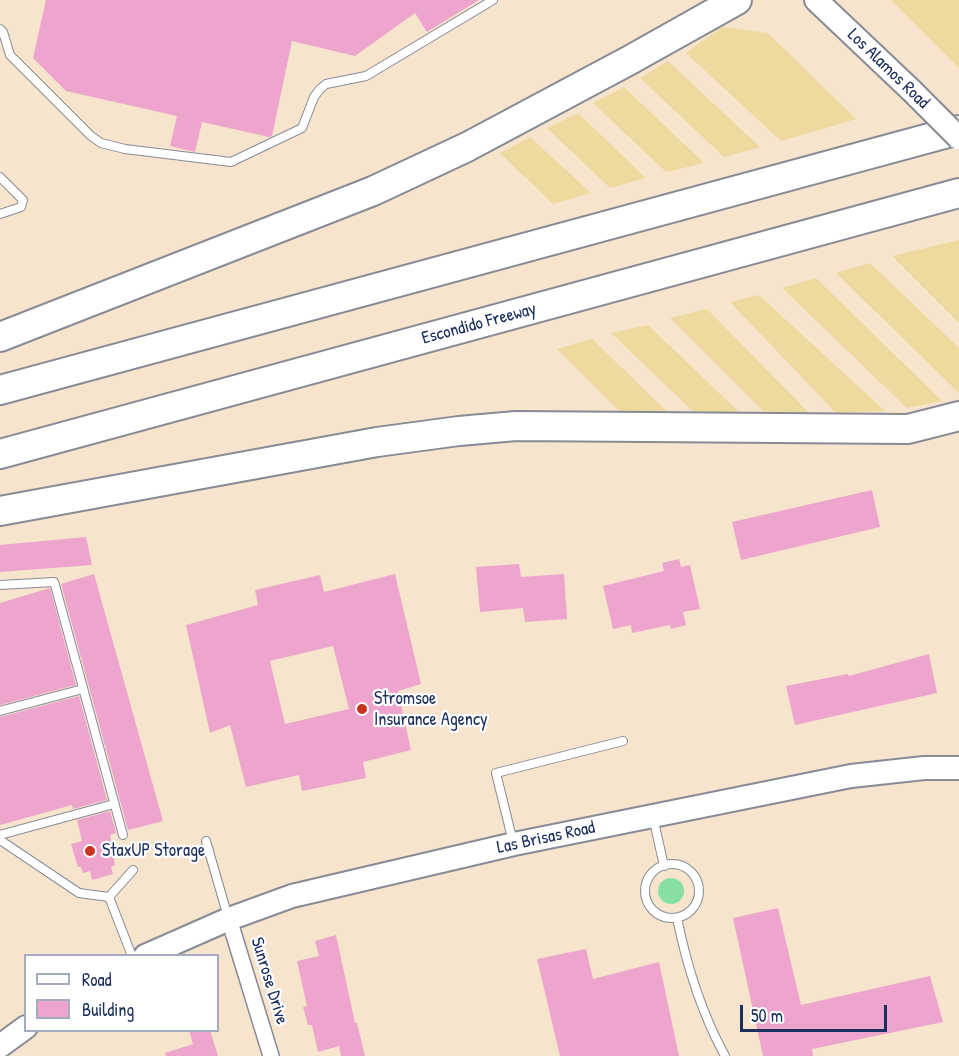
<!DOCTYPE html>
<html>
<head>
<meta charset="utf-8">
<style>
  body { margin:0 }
  #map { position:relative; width:959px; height:1056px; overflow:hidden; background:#f6e4cd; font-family:"Patrick Hand",sans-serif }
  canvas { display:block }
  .legend { position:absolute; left:24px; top:954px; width:195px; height:78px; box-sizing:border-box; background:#fff; border:2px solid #a4acbf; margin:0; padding:8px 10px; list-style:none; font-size:18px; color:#1b2f5e }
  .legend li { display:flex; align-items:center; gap:12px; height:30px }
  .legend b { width:30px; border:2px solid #a4acbf }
  .scale { position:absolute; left:740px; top:1005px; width:147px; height:27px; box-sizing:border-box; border:3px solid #1b2f5e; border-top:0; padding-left:8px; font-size:18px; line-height:21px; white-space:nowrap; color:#1b2f5e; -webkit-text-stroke:4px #fff; paint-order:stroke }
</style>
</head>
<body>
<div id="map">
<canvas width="959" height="1056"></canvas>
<ul class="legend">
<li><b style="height:8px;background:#fff"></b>Road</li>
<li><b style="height:16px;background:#eda5ce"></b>Building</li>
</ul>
<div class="scale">50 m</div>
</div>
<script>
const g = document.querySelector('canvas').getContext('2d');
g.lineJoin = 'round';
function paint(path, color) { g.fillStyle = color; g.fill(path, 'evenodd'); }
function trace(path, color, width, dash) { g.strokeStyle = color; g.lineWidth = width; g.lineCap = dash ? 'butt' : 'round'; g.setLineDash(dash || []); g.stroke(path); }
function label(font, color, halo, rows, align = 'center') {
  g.font = font + ' "Patrick Hand",sans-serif'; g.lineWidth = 4.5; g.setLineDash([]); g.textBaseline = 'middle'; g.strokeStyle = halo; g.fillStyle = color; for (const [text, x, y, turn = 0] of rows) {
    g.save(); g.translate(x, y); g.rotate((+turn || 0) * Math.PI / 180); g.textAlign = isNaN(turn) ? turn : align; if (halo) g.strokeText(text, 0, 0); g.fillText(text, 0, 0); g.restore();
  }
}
paint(new Path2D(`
  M658 891a13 13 0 1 1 26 0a13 13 0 1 1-26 0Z`), '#87dfa3');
paint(new Path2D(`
  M891,0H959V68Z
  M722,27L768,33L856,119L781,141L686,53Z
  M668,61L760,147L724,157L640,78Z
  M624,87L704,163L666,172L593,103Z
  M578,113L646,178L610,188L547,128Z
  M530,137L591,193L553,204L500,153Z
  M959,240V323L892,256Z
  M870,263L959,348V393L836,273Z
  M816,278L942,401L907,408L782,288Z
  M759,295L885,411L836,413L730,302Z
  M707,309L809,413L767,415L670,318Z
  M648,325L743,416L702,420L611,333Z
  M592,339L678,422H630L557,349Z`), '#eeda9e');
paint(new Path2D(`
  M46,0H479L427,32L415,13L355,56L292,41L272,136L269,137L202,122L195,152L170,146L177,116L66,91L33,58Z
  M872,490L880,527L741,560L732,522Z
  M86,537L92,565L0,572V545Z
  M679,559L681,567L690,565L700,609L683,612L686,625L671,629L670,625L632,633L631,625L613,629L603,586L664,571L662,563Z
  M519,564L521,577L564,574L567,619L525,622L523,608L480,612L476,567Z
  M94,574L163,821L128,830L61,584Z
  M395,574L421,684L398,691L411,750L363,762L366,778L302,791L299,775L246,787L230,725L210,733L186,625L258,605L255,590L320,575L324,592ZM333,646L349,709L285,724L270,661Z
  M50,588L76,685L0,705V603Z
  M929,654L937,693L795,725L786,686L848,674L849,676Z
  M79,696L107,800L73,809L72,805L0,825V717Z
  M110,811L116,833L110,835L115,865L111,867L113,874L92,880L90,871L83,873L81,867H78L71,844L82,841L77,820Z
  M778,908L801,1005L930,976L943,1022L812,1049L813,1056H763L733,918Z
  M336,935L355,1023H357L365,1056H341L339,1046L318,1052L312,1025H308L303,1007L307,1006L297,961L319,956L315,941Z
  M586,949L593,979L659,962L679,1056H560L537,959Z
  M189,1030H210L218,1056H166L165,1053L193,1044Z`), '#eda5ce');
const lane = new Path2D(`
  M0,29L3,32L10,55L91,136L101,143L125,149L231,162L302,128L314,97L320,89L326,84L366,76L493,0
  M0,177L23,200L21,207L0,214
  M0,585L54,582L55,585L123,835
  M0,711L83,689
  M653,817L664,866
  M0,835L114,804
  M0,840L79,893L109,897L132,956
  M206,841L228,917
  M513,842L496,773L623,741
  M645 891a27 27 0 1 1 54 0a27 27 0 1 1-54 0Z
  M109,897L133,870
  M677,918C687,967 701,1012 725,1056`);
const street = new Path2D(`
  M229,919L271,1056`);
const secondary = new Path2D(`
  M816,0L912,91
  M145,956L229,919L292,896L514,844L851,776L924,768H959
  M0,1046L26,1027`);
const highway = new Path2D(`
  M0,337L373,191L467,147L630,60L737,0
  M0,390L959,130
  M0,454L959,193
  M0,511L377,442L459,431L516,426L908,429L959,416`);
trace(lane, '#888a96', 10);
trace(street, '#888a96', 18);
trace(secondary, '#888a96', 26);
trace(highway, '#888a96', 32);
trace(lane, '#fff', 8);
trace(street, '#fff', 15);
trace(secondary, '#fff', 22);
trace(highway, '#fff', 28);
const secondaryBridge = new Path2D(`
  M912,91L959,138`);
trace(secondaryBridge, '#888a96', 26, []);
trace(secondaryBridge, '#fff', 22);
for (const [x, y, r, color] of [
  [362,709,6,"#c8321e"],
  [90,851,6,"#c8321e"]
]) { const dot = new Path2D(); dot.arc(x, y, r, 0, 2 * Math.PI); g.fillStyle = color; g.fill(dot); trace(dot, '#fff', 2); }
label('18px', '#1b2f5e', '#fff', [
  ["Los Alamos Road",888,69,44],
  ["Escondido Freeway",479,324,-15],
  ["Las Brisas Road",546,838,-12],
  ["Sunrose Drive",269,981,73]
]);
label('18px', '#1b2f5e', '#fff', [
  ["Stromsoe",374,699],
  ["Insurance Agency",374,720],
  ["StaxUP Storage",102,851]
], 'left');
</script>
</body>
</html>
